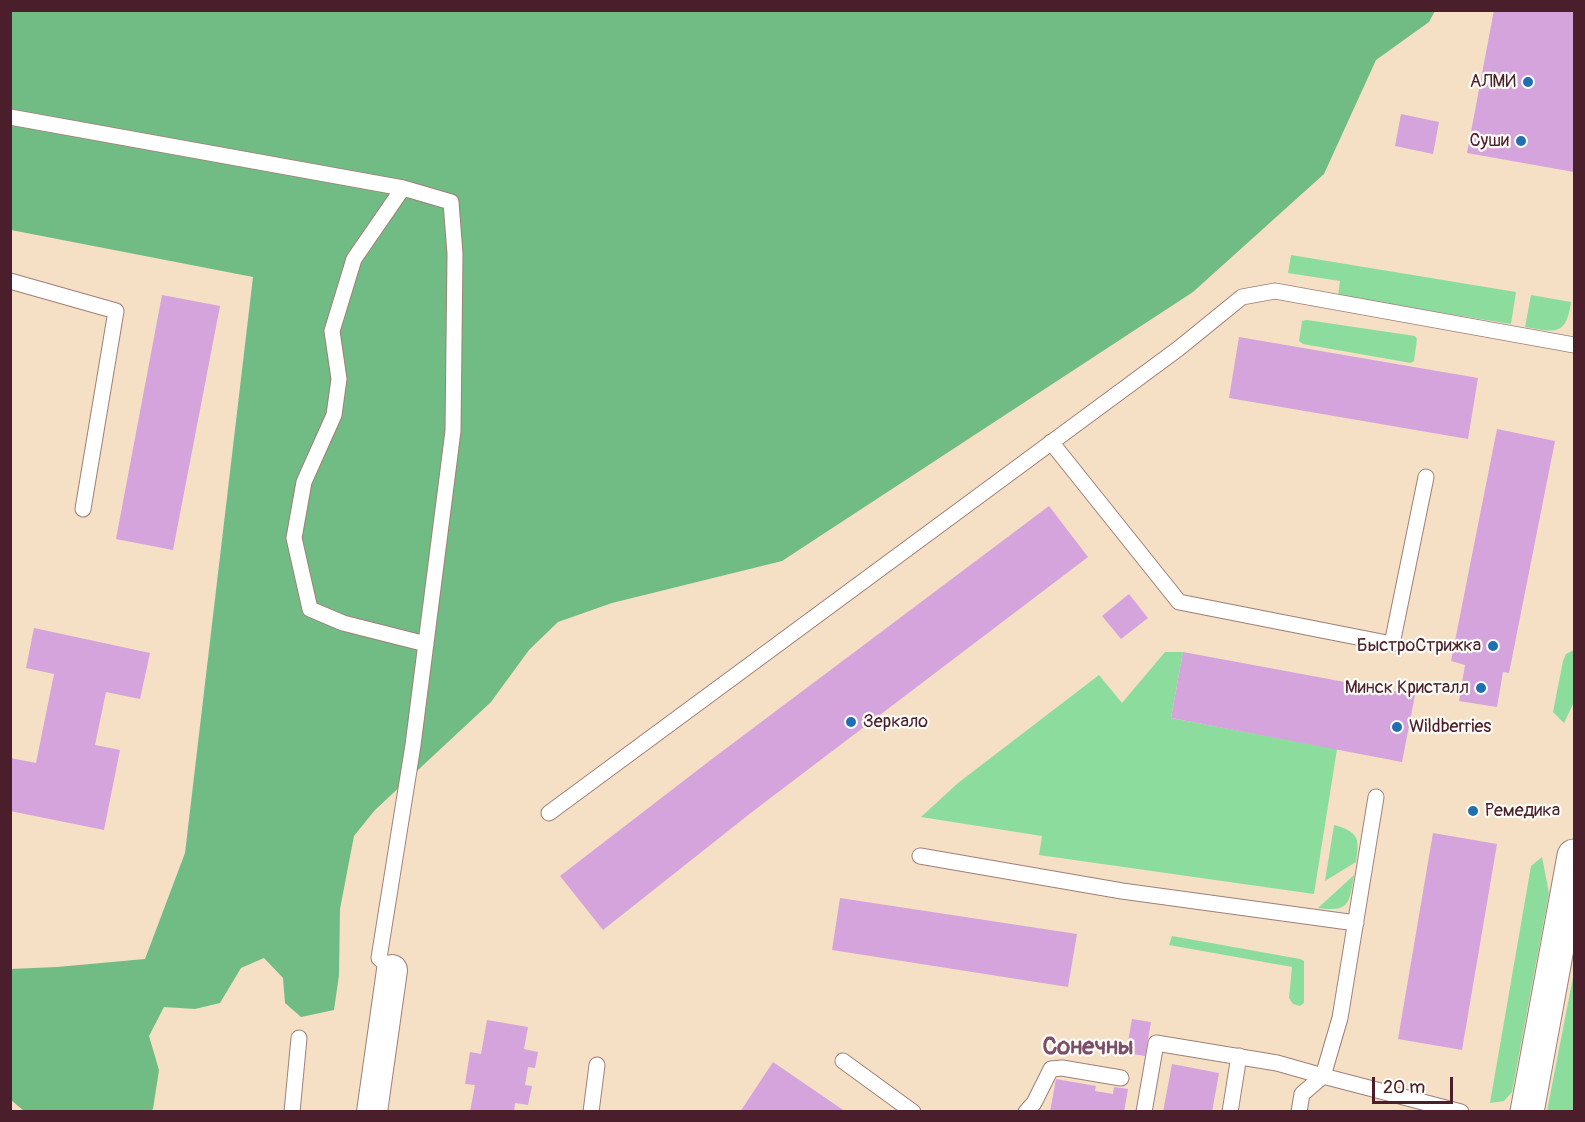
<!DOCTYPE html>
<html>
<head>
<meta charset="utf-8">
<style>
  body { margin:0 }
  #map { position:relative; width:1585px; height:1122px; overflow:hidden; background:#f5dfc5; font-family:Pangolin,sans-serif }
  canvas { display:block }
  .frame { position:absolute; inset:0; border:12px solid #4a1f2b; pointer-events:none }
  .scale { position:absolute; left:1372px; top:1077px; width:81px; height:27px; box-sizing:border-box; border:3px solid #4a1f2b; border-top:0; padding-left:8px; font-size:18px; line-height:21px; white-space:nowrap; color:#4a1f2b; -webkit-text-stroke:4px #fdfcf7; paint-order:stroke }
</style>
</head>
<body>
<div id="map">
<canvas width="1585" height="1122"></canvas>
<div class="frame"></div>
<div class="scale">20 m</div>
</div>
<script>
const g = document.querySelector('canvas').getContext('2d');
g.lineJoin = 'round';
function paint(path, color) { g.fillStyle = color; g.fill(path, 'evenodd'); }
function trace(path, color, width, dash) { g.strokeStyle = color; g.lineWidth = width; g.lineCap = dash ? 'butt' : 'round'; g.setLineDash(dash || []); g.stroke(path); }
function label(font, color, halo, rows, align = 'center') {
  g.font = font + ' Pangolin,sans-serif'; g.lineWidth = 4.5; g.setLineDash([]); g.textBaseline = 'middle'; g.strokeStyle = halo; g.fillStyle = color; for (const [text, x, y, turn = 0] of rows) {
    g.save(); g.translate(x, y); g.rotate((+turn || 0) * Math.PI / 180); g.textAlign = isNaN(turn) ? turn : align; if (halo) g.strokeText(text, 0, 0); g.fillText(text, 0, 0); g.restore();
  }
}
paint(new Path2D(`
  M1291,255L1516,292L1511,324L1338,296L1340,281L1288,273Z
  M1531,295L1571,302C1566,337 1555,332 1525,327Z
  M1307,320L1415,336L1417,339L1414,361L1411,363L1303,344L1299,341L1302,321Z
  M1574,650V702L1564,723L1553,712L1563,661L1566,654Z
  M1165,652H1183L1171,718L1337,749L1314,894L1039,855L1042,836L921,817L958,783L1099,675L1122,703Z
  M1334,825C1358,832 1360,837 1356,862L1325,881Z
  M1542,857L1549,893L1512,1092L1504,1101L1490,1103L1531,866Z
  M1354,875C1349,904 1350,912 1318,908Z
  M1172,936L1300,959L1304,961V1003L1300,1006L1293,1004L1289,998L1292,967L1169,945Z
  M1574,972V1111H1547Z`), '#8cdd9d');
paint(new Path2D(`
  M11,11H1435L1429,22L1376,60L1324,174L1193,292L782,561L612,603L558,622L529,650L491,702L375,810L354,836L340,909L339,975L334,1010L301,1017L285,1003L283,978L264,958L241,968L220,1003L195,1009L164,1007L149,1036L159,1070L153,1109L150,1111H24L11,1100L10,969L57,967L145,959L185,853L253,277L11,230Z`), '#71bc84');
paint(new Path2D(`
  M1494,10H1574V172L1467,153Z
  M1401,114L1439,122L1433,154L1395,146Z
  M162,295L220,306L173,550L116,539Z
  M1239,337L1478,378L1468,439L1229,398Z
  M1497,429L1555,441L1509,673L1503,672L1497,707L1459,701L1465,665L1451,661Z
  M1049,506L1088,557L752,812L603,930L560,876L712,759Z
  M1129,594L1148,618L1121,639L1102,616Z
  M34,628L150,653L140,699L106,692L95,745L120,750L104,830L10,811V758L36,763L54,674L26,668Z
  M1183,652L1415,695L1402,762L1171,718Z
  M1433,833L1497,844L1462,1050L1398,1039Z
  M840,898L1077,934L1068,987L832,950Z
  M1132,1019L1151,1022L1145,1056L1126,1053Z
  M487,1020L528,1027L524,1049L538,1052L535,1068L528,1067L525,1085L532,1086L528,1105L515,1103L514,1112H470L475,1085L465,1084L470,1052L481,1054Z
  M773,1062L846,1112H740Z
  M1172,1064L1219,1073L1212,1112H1163Z
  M1056,1079L1096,1086L1095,1091L1113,1094L1114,1087L1128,1089L1124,1112H1050Z`), '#d5a4dd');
const lane = new Path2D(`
  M10,117L403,188L451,202L455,254L453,431L413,745L379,958L392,970
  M403,188L354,259L332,331L339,379L334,415L304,482L294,538L310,609L343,623L426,644
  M10,281L116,311L83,509
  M1051,442L1179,602L1392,644L1426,477
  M1376,797L1340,1018L1323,1076L1461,1112
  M549,813L1178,349L1242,297L1275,291L1574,345
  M920,856L1122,891L1356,923
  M843,1061L913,1112
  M292,1112L299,1038
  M591,1112L597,1065
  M1026,1112L1034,1103L1051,1069L1062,1068L1121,1078
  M1144,1112L1156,1043L1277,1063L1323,1076
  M1230,1112L1239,1056
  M1299,1112L1302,1094L1323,1076`);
const street = new Path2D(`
  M372,1112L392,970`);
const secondary = new Path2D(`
  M1527,1112L1574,856`);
trace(lane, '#a07f78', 17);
trace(street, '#a07f78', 32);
trace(secondary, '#a07f78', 35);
trace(lane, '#fff', 15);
trace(street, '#fff', 30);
trace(secondary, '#fff', 33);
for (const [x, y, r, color] of [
  [1528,82,6,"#1f6fb2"],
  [1521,141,6,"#1f6fb2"],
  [1493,646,6,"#1f6fb2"],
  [1481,688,6,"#1f6fb2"],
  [851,722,6,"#1f6fb2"],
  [1397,727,6,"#1f6fb2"],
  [1473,811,6,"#1f6fb2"]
]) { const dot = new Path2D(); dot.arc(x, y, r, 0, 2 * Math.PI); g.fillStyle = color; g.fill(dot); trace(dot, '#fdfcf7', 2); }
label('18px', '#4a1f2b', '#fdfcf7', [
  ["АЛМИ",1516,82],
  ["Суши",1509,141],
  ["БыстроСтрижка",1481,646],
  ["Минск Кристалл",1469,688],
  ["Зеркало",863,722,"left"],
  ["Wildberries",1409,727,"left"],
  ["Ремедика",1485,811,"left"]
], 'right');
label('bold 24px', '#7b4e69', '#fdfcf7', [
  ["Сонечны",1088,1048]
]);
</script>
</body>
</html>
